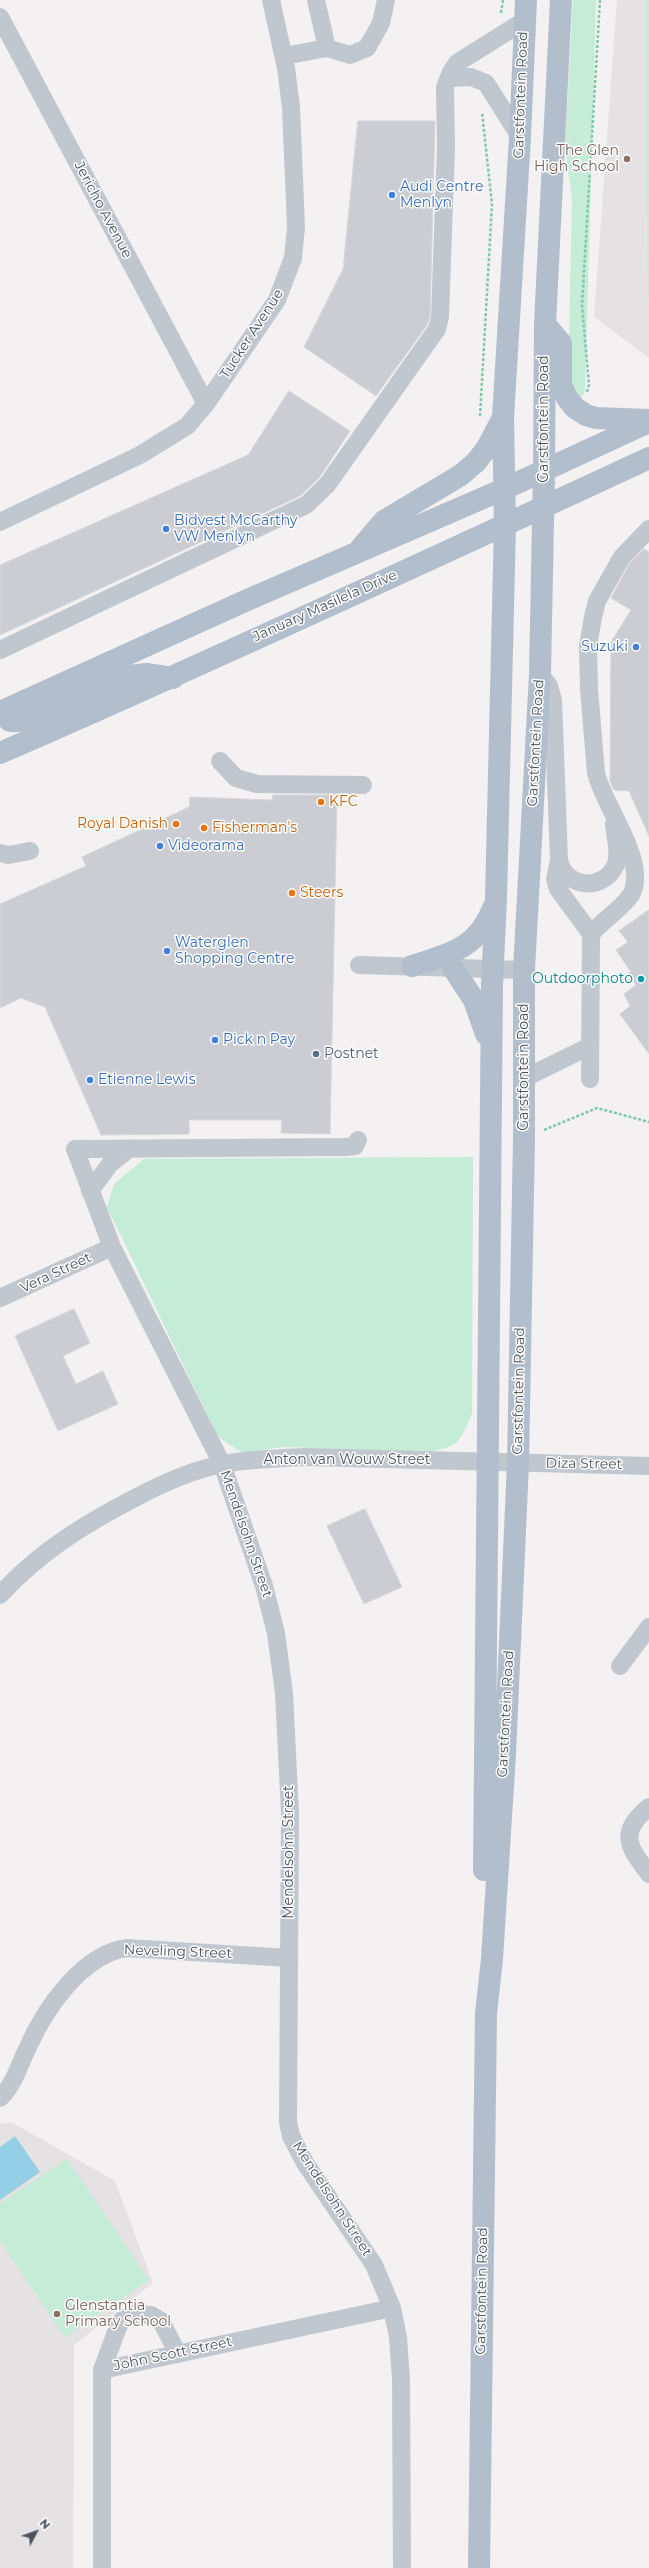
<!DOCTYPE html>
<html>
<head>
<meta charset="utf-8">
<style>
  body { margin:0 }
  #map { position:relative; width:649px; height:2568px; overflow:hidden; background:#f3f1f1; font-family:Montserrat,sans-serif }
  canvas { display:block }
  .north { position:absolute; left:16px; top:2512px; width:40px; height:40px; -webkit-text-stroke:3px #fff; paint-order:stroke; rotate:49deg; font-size:11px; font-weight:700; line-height:16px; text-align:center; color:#4a535d }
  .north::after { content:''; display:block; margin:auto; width:14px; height:18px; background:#4a535d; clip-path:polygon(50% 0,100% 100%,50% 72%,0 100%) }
</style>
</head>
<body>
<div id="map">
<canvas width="649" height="2568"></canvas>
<div class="north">N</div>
</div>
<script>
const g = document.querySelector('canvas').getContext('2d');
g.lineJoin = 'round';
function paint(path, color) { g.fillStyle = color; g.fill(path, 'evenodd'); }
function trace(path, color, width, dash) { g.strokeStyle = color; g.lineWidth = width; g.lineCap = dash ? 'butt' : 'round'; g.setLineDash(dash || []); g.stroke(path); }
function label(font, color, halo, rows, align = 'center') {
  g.font = font + ' Montserrat,sans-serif'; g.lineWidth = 3; g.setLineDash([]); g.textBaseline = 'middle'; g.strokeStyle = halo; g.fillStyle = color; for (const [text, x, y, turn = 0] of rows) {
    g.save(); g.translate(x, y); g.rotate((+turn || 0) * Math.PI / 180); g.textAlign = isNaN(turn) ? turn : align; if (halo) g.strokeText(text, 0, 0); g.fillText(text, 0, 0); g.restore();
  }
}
paint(new Path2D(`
  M617,0H649V358L594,317Z
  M11,2122L115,2181L153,2283L74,2345L73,2568H0V2124Z`), '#e4e2e2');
paint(new Path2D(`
  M573,0H596L585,390L580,401L568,389L572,197L565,148Z
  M645,0H649V297L648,296Z
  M473,1157L472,1413C460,1442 459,1447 427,1452L283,1447L243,1453L218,1437L107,1207L114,1184L144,1159Z
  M67,2159L149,2280L65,2337L0,2240V2204Z`), '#c4ecd6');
paint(new Path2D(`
  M15,2136L40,2172L0,2200V2147Z`), '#94cfe6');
const building = new Path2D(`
  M358,121H435L430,316L427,325L376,396L304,347L343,269Z
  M289,391L350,431L319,478L300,496L0,635V565L248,455Z
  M644,549L649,552V836L629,791L614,790L610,781L611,642L631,610L611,598L630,563Z
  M273,795H337L330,1134L281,1133L282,1120H189V1134L101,1135L45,1007L21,998L0,1008V904L86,866L82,857L189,807L190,797L272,800Z
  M649,910V1054L620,1014L630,1006L624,994L636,985L628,973L631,972L616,950L628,942L619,931Z
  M74,1309L90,1343L63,1356L76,1384L103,1371L118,1404L58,1431L15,1336Z
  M365,1509L402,1587L364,1604L327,1526Z`);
paint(building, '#cbcdd3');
trace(building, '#d5d7dc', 1);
trace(new Path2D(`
  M501,13L503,0
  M587,392L589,385L582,305L600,0
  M480,416L492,204L482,112
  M544,1130L597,1108L649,1122`), '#7ec8a9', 2.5, [3, 2]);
trace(new Path2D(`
  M316,0L327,48
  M0,17L206,404
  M284,56L327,48L350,55L367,48L381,23L386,0
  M450,78L471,77L486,83L520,137
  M0,522L140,455L187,426L206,404L277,300L293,258L296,227L291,107L286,68L271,0
  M0,650L306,505L327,485L437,329L440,317L446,147L445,87L451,72L457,63L524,21
  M540,674L549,686L553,700L559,860C566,890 605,891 616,864C620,853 615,836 614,824
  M220,761L236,778L257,784L363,785
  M0,853L8,855L30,851
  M559,860L555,879L558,889L591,934L590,1079
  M591,934C603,920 620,910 631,895C649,862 604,807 596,773L589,689L588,646L593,617L597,601L622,557L649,529
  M359,965L524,970
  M523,1079L590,1046
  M358,1140L355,1146L346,1147L75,1149L112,1247L222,1464L264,1586L276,1633L284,1693L290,1813L288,2122L291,2136L305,2163L374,2265L392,2308L398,2337L401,2380L402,2568
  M90,1191L110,1164L129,1149
  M0,1298L112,1247
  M0,1595C38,1553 83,1525 133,1499C161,1484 191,1470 223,1464C251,1459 280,1458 308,1457L649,1466
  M620,1666L649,1627
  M649,1807C618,1833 628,1846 649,1874
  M0,2098C14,2085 20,2063 28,2047C45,2009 82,1954 127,1948L289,1958
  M102,2370L392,2308
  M102,2568V2370L118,2327L122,2320L133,2314L151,2315L161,2321L178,2354`), '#c0c7ce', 18);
trace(new Path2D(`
  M545,324L561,343V385L567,398L574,407L586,415L596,418L649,420
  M360,549L384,521L461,475L476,462L487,448L501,421
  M0,712L245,601L504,489L649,422
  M0,712L10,721H18L130,676L146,674L173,678
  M0,753C218,658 434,558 649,458
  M412,966C450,954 478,948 493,908
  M453,968L474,1000L486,1034
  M484,1870L492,985L496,898L505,525L503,417L520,137L526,0
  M479,2568L486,2013L492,1959L505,1754L518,1463L524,1138V970L540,674L544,470L545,324L561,0`), '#b3becd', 22);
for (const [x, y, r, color] of [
  [627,159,4,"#8d6e63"],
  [392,195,4,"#3f7fe0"],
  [166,529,4,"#3f7fe0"],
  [636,647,4,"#3f7fe0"],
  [321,802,4,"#e8710a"],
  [176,824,4,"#e8710a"],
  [204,828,4,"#e8710a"],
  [160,846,4,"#3f7fe0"],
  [292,893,4,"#e8710a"],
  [167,951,4,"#3f7fe0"],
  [641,979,4,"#0f9aa8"],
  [215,1040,4,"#3f7fe0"],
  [316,1054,4,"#5c6f8a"],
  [90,1080,4,"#3f7fe0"],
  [57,2314,4,"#8d6e63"]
]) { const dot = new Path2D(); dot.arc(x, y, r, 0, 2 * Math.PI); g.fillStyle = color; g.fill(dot); trace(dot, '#fff', 1.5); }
label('14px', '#4a535d', '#fff', [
  ["Garstfontein Road",521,95,-88],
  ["Jericho Avenue",103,210,62],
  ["Tucker Avenue",252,334,-57],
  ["Garstfontein Road",544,419,-90],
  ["January Masilela Drive",325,606,-24],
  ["Garstfontein Road",536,743,-87],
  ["Garstfontein Road",524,1067,-90],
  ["Vera Street",56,1273,-25],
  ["Garstfontein Road",519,1391,-89],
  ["Anton van Wouw Street",347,1460],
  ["Diza Street",584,1464,1],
  ["Mendelsohn Street",246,1534,71],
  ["Garstfontein Road",506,1714,-87],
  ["Mendelsohn Street",289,1852,-90],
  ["Neveling Street",178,1952,2],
  ["Mendelsohn Street",332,2199,57],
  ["Garstfontein Road",482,2291,-89],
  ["John Scott Street",173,2354,-12]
]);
label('14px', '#785e54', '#fff', [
  ["The Glen",619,151],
  ["High School",619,167],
  ["Glenstantia",65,2306,"left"],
  ["Primary School",65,2322,"left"]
], 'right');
label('14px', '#366cbe', '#fff', [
  ["Audi Centre",400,187],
  ["Menlyn",400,203],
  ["Bidvest McCarthy",174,521],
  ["VW Menlyn",174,537],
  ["Suzuki",628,647,"right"],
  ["Videorama",168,846],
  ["Waterglen",175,943],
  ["Shopping Centre",175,959],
  ["Pick n Pay",223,1040],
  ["Etienne Lewis",98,1080]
], 'left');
label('14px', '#c56008', '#fff', [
  ["KFC",329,802],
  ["Royal Danish",168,824,"right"],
  ["Fisherman's",212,828],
  ["Steers",300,893]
], 'left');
label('14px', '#0d838f', '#fff', [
  ["Outdoorphoto",633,979]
], 'right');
label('14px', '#4e5e75', '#fff', [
  ["Postnet",324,1054]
], 'left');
</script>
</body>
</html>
